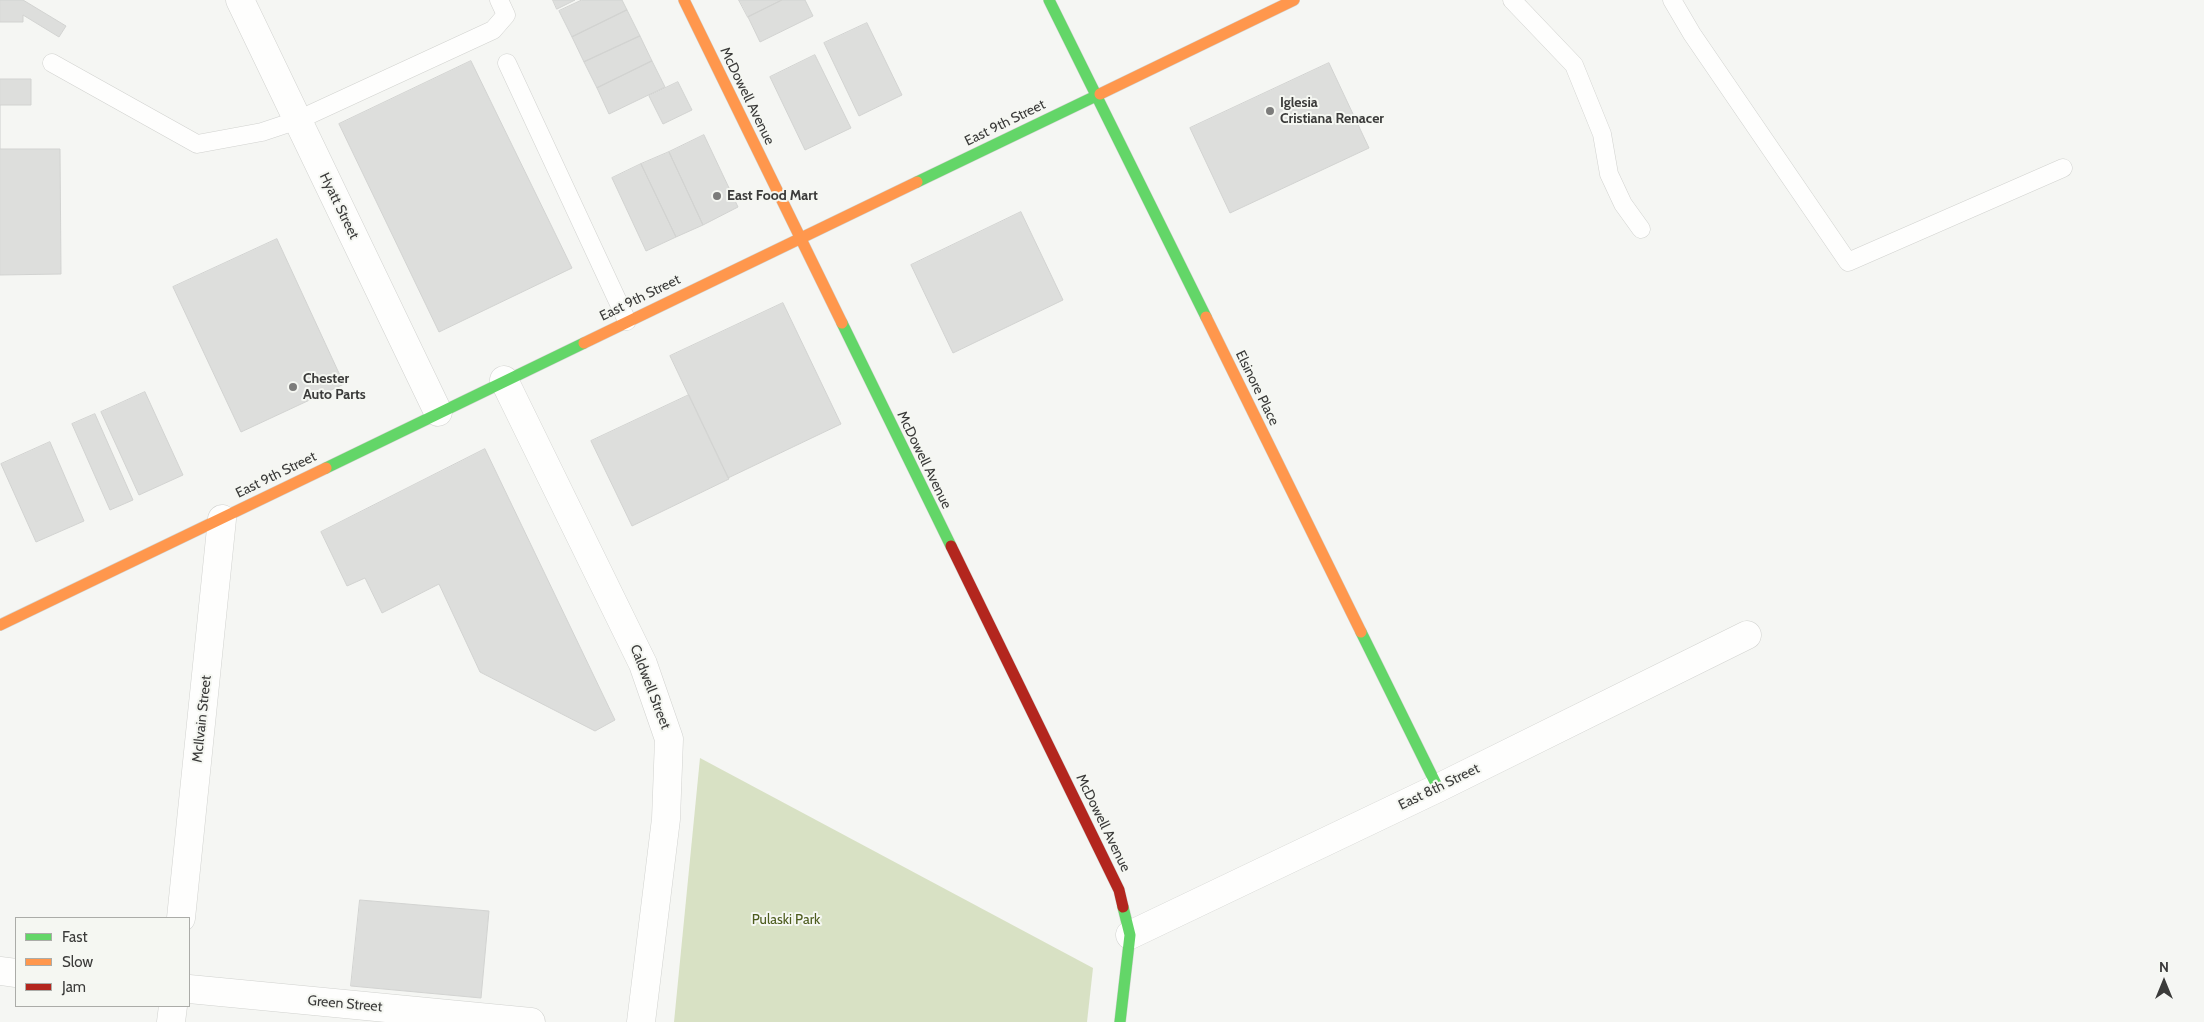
<!DOCTYPE html>
<html>
<head>
<meta charset="utf-8">
<style>
  body { margin:0 }
  #map { position:relative; width:2204px; height:1022px; overflow:hidden; background:#f5f6f3; font-family:Cabin,sans-serif }
  canvas { display:block }
  .legend { position:absolute; left:15px; top:917px; width:175px; height:90px; box-sizing:border-box; background:#f5f7f2; border:1px solid #abaca8; margin:0; padding:6px 9px; list-style:none; font-size:15px; color:#3b3b3a }
  .legend li { display:flex; align-items:center; gap:10px; height:25px }
  .legend b { width:25px; border:1px solid #abaca8 }
  .north { position:absolute; left:2139px; top:957px; width:50px; height:50px; -webkit-text-stroke:4px #f5f7f2; paint-order:stroke; rotate:0deg; font-size:14px; font-weight:700; line-height:20px; text-align:center; color:#3b3b3a }
  .north::after { content:''; display:block; margin:auto; width:18px; height:22px; background:#3b3b3a; clip-path:polygon(50% 0,100% 100%,50% 72%,0 100%) }
</style>
</head>
<body>
<div id="map">
<canvas width="2204" height="1022"></canvas>
<ul class="legend">
<li><b style="height:6px;background:#63d668"></b>Fast</li>
<li><b style="height:6px;background:#ff974d"></b>Slow</li>
<li><b style="height:6px;background:#b3261e"></b>Jam</li>
</ul>
<div class="north">N</div>
</div>
<script>
const g = document.querySelector('canvas').getContext('2d');
g.lineJoin = 'round';
function paint(path, color) { g.fillStyle = color; g.fill(path, 'evenodd'); }
function trace(path, color, width, dash) { g.strokeStyle = color; g.lineWidth = width; g.lineCap = dash ? 'butt' : 'round'; g.setLineDash(dash || []); g.stroke(path); }
function label(font, color, halo, rows, align = 'center') {
  g.font = font + ' Cabin,sans-serif'; g.lineWidth = 4; g.setLineDash([]); g.textBaseline = 'middle'; g.strokeStyle = halo; g.fillStyle = color; for (const [text, x, y, turn = 0] of rows) {
    g.save(); g.translate(x, y); g.rotate((+turn || 0) * Math.PI / 180); g.textAlign = isNaN(turn) ? turn : align; if (halo) g.strokeText(text, 0, 0); g.fillText(text, 0, 0); g.restore();
  }
}
paint(new Path2D(`
  M700,758L1093,968L1087,1022H674Z`), '#d8e1c4');
const building = new Path2D(`
  M0,0H23L66,26L59,37L23,15V22H0Z
  M553,0H575L557,9Z
  M582,0H622L627,10L572,37L559,11Z
  M739,0H782L748,17Z
  M782,0H805L813,16L760,42L748,17Z
  M627,10L640,36L584,62L572,37Z
  M867,23L902,95L859,116L824,43Z
  M640,36L652,61L597,88L584,62Z
  M815,55L851,128L805,150L770,77Z
  M471,61L572,268L439,332L339,124Z
  M652,61L665,87L609,114L597,88Z
  M1329,63L1369,148L1230,213L1190,128Z
  M0,79H31V105H0V149H60L61,274L0,275Z
  M678,82L692,110L663,124L649,96Z
  M704,135L738,207L703,225L669,152Z
  M669,152L703,225L676,237L641,164Z
  M641,164L676,237L646,251L612,178Z
  M1021,212L1063,300L953,353L911,265Z
  M277,239L344,384L241,432L173,287Z
  M783,303L841,424L728,478L670,356Z
  M145,392L183,475L139,495L101,412Z
  M689,395L729,479L632,526L591,441Z
  M95,414L133,500L110,510L72,424Z
  M50,442L84,521L36,542L1,464Z
  M485,449L615,720L595,731L480,672L439,584L382,613L365,578L347,586L321,532Z
  M360,900L489,911L481,998L351,986Z`);
paint(building, '#dddedc');
trace(building, '#d2d3d1', 1);
const lane = new Path2D(`
  M1512,0L1574,65L1602,134L1609,174L1623,204L1641,229
  M1672,0L1692,34L1848,262L2063,168
  M52,63L197,144L262,132L298,120L493,30L506,15L499,0
  M507,63L627,321`);
const street = new Path2D(`
  M240,0L438,412
  M504,380L643,664L669,739L666,819L641,1022
  M181,918L222,519
  M1130,935L1438,788L1747,635
  M0,971L16,973
  M189,989L531,1022
  M171,1022L173,1006`);
const fast = new Path2D(`
  M1049,0L1206,317
  M917,182L1100,94
  M842,323L951,546
  M326,468L584,343
  M1361,632L1438,788
  M1120,1022L1130,935L1123,907`);
const slow = new Path2D(`
  M684,0L842,323
  M1100,94L1294,0
  M1206,317L1361,632
  M584,343L917,182
  M0,625L326,468`);
const jam = new Path2D(`
  M951,546L1119,890L1123,907`);
trace(lane, '#d1d2cf', 19);
trace(street, '#d1d2cf', 29);
trace(fast, '#d1d2cf', 12);
trace(slow, '#d1d2cf', 12);
trace(jam, '#d1d2cf', 12);
trace(lane, '#fefefd', 18);
trace(street, '#fefefd', 28);
trace(fast, '#63d668', 11);
trace(slow, '#ff974d', 11);
trace(jam, '#b3261e', 11);
for (const [x, y, r, color] of [
  [1270,111,5,"#7c7c7b"],
  [717,196,5,"#7c7c7b"],
  [293,387,5,"#7c7c7b"]
]) { const dot = new Path2D(); dot.arc(x, y, r, 0, 2 * Math.PI); g.fillStyle = color; g.fill(dot); trace(dot, '#f5f7f2', 2); }
label('14px', '#3b3b3a', '#f5f7f2', [
  ["McDowell Avenue",747,96,64],
  ["East 9th Street",1005,123,-26],
  ["Hyatt Street",339,206,64],
  ["East 9th Street",640,298,-26],
  ["Elsinore Place",1257,388,64],
  ["McDowell Avenue",924,460,64],
  ["East 9th Street",276,475,-26],
  ["Caldwell Street",650,687,69],
  ["McIlvain Street",202,719,-84],
  ["East 8th Street",1439,787,-26],
  ["McDowell Avenue",1103,823,64],
  ["Green Street",345,1004,5]
]);
label('bold 14px', '#3b3b3a', '#f5f7f2', [
  ["Iglesia",1280,103],
  ["Cristiana Renacer",1280,119],
  ["East Food Mart",727,196],
  ["Chester",303,379],
  ["Auto Parts",303,395]
], 'left');
label('14px', '#4d5c1e', '#f5f7f2', [
  ["Pulaski Park",786,920]
]);
</script>
</body>
</html>
